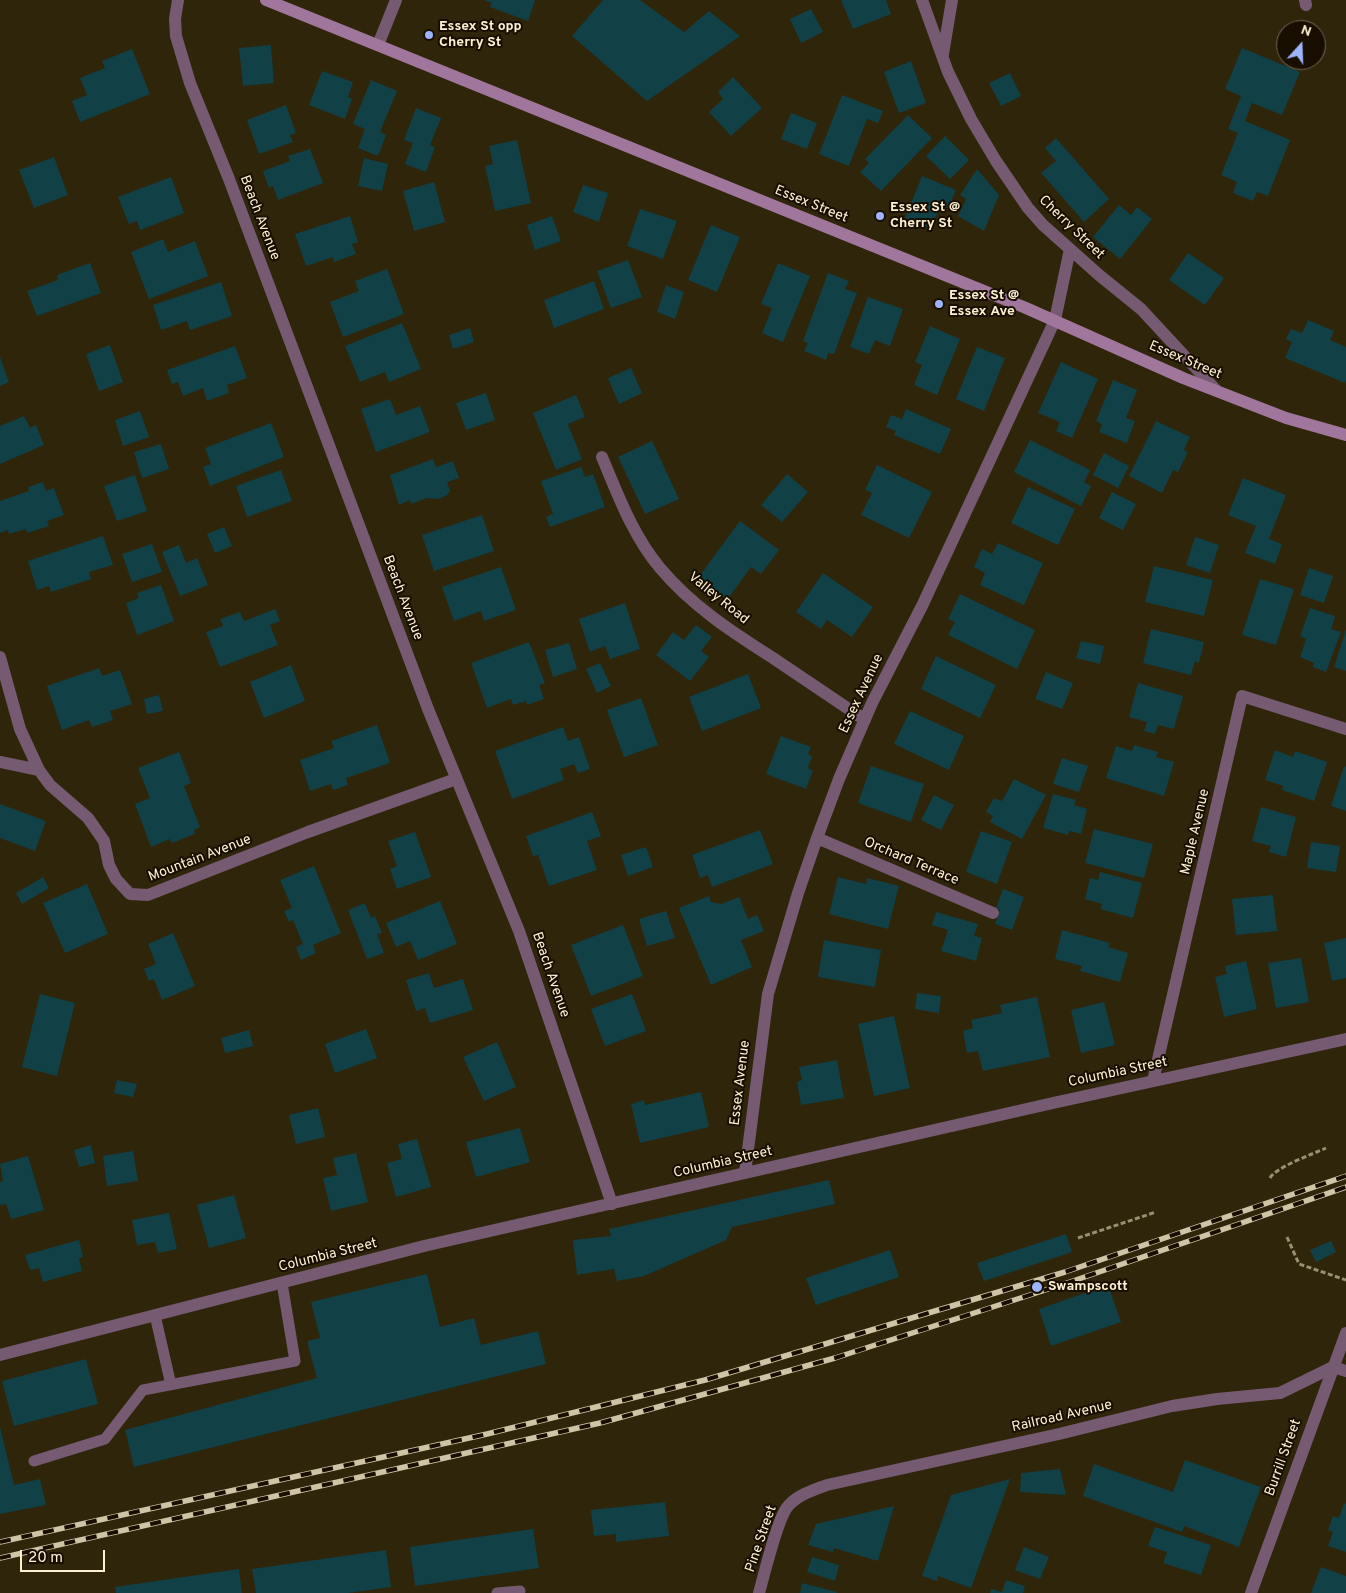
<!DOCTYPE html>
<html>
<head>
<meta charset="utf-8">
<style>
  body { margin:0 }
  #map { position:relative; width:1346px; height:1593px; overflow:hidden; background:#2f250a; font-family:Overpass,sans-serif }
  canvas { display:block }
  .north { position:absolute; left:1276px; top:20px; width:50px; height:50px; box-sizing:border-box; background:#170e00; border:1px solid #736954; border-radius:50%; rotate:20deg; font-size:14px; font-weight:700; line-height:20px; text-align:center; color:#fdf1d1 }
  .north::after { content:''; display:block; margin:auto; width:18px; height:22px; background:#9db4fd; clip-path:polygon(50% 0,100% 100%,50% 72%,0 100%) }
  .scale { position:absolute; left:20px; top:1550px; width:85px; height:22px; box-sizing:border-box; border:2px solid #fdf1d1; border-top:0; padding-left:6px; font-size:15px; line-height:18px; white-space:nowrap; color:#fdf1d1; -webkit-text-stroke:4px #170e00; paint-order:stroke }
</style>
</head>
<body>
<div id="map">
<canvas width="1346" height="1593"></canvas>
<div class="north">N</div>
<div class="scale">20 m</div>
</div>
<script>
const g = document.querySelector('canvas').getContext('2d');
g.lineJoin = 'round';
function paint(path, color) { g.fillStyle = color; g.fill(path, 'evenodd'); }
function trace(path, color, width, dash) { g.strokeStyle = color; g.lineWidth = width; g.lineCap = dash ? 'butt' : 'round'; g.setLineDash(dash || []); g.stroke(path); }
function label(font, color, halo, rows, align = 'center') {
  g.font = font + ' Overpass,sans-serif'; g.lineWidth = 4; g.setLineDash([]); g.textBaseline = 'middle'; g.strokeStyle = halo; g.fillStyle = color; for (const [text, x, y, turn = 0] of rows) {
    g.save(); g.translate(x, y); g.rotate((+turn || 0) * Math.PI / 180); g.textAlign = isNaN(turn) ? turn : align; if (halo) g.strokeText(text, 0, 0); g.fillText(text, 0, 0); g.restore();
  }
}
paint(new Path2D(`
  M484,0H535L528,21L490,7L492,3Z
  M603,0H640L684,32L709,11L740,36L647,101L572,36Z
  M841,0H886L891,14L853,29Z
  M811,9L823,32L801,43L790,19Z
  M271,45L274,83L243,86L239,48Z
  M1242,48L1300,72L1282,115L1252,103L1245,121L1290,140L1268,196L1257,192L1253,201L1233,193L1237,182L1221,175L1238,133L1228,129L1241,96L1225,89Z
  M132,49L150,94L80,122L72,101L87,95L80,78L105,68L102,61Z
  M911,61L926,103L899,113L884,72Z
  M322,71L353,82L348,97L352,99L345,119L309,105Z
  M1010,73L1021,96L1001,106L989,83Z
  M733,77L762,108L731,136L709,112L723,99L718,92Z
  M371,80L397,91L380,132L386,135L378,156L358,148L365,129L353,124Z
  M842,95L883,111L878,123L867,119L849,166L819,154Z
  M286,105L296,133L290,135L293,142L259,154L247,120Z
  M416,108L441,118L430,145L435,147L426,172L405,164L413,143L404,140Z
  M791,113L817,123L807,149L781,139Z
  M908,115L932,138L881,191L860,172L869,163L865,159Z
  M945,136L969,160L950,179L926,156Z
  M1056,138L1109,199L1084,222L1041,173L1056,161L1045,148Z
  M517,140L531,203L495,211L485,166L493,164L489,146Z
  M310,149L323,183L278,200L273,186L269,188L263,171L290,161L288,156Z
  M54,157L68,195L34,208L19,170Z
  M364,158L388,164L382,191L358,186Z
  M977,169L999,195L984,231L958,216L966,199L960,195Z
  M922,176L956,190L948,208L940,206L931,229L905,218Z
  M171,177L184,213L140,230L137,221L129,224L118,197Z
  M434,182L445,222L414,231L403,191Z
  M583,185L608,193L599,222L573,212Z
  M1119,205L1131,215L1137,207L1152,219L1120,259L1093,237Z
  M640,209L677,221L663,259L627,246Z
  M350,216L358,242L352,244L356,254L334,262L333,257L306,266L295,234Z
  M552,216L561,241L535,250L527,225Z
  M711,225L740,237L717,292L688,280Z
  M163,239L168,252L195,241L208,276L149,299L131,252Z
  M1188,253L1224,278L1205,305L1169,280Z
  M628,260L642,297L611,308L597,271Z
  M90,263L101,293L37,316L27,291L58,280L57,275Z
  M778,263L810,276L783,342L762,333L772,308L761,304Z
  M387,269L404,314L343,337L330,302L359,291L355,281Z
  M828,273L849,281L845,289L857,293L834,354L828,353L826,360L804,351L808,343L803,341Z
  M594,281L604,309L554,328L544,300Z
  M221,282L232,316L190,330L187,321L161,330L153,305Z
  M666,285L684,292L675,319L657,312Z
  M868,297L903,309L890,346L875,340L869,354L850,347Z
  M1308,320L1334,331L1330,340L1346,347V380L1345,383L1285,358L1292,342L1286,339L1291,329L1302,333Z
  M402,323L421,369L389,382L385,372L360,382L345,346Z
  M930,326L960,339L937,395L914,385L922,365L915,362Z
  M470,328L474,342L453,349L449,335Z
  M110,345L123,382L99,391L86,354Z
  M235,346L247,378L227,385L229,393L207,401L203,388L183,396L178,382L172,384L167,370Z
  M977,347L1005,358L984,411L956,399Z
  M0,357L9,382L0,386Z
  M1061,362L1098,379L1072,438L1056,431L1060,422L1038,413Z
  M631,368L642,393L619,404L608,378Z
  M1113,380L1137,390L1126,418L1135,421L1127,443L1099,432L1102,424L1096,421Z
  M486,393L495,420L466,430L456,403Z
  M576,395L585,417L568,424L582,459L556,470L533,413Z
  M390,399L396,415L420,406L430,432L376,452L361,409Z
  M906,409L951,429L940,454L894,435L896,431L886,427L891,415L902,419Z
  M140,411L149,437L123,446L115,420Z
  M24,416L30,428L36,425L44,445L0,464V426Z
  M1156,421L1190,437L1184,450L1188,452L1178,472L1173,470L1162,493L1129,476Z
  M271,423L284,457L210,486L203,467L211,464L205,448Z
  M1030,440L1090,470L1084,482L1091,486L1081,506L1014,472Z
  M652,441L679,499L645,514L618,457Z
  M161,444L169,469L142,478L134,452Z
  M1104,453L1129,466L1118,488L1093,475Z
  M433,459L436,467L453,461L459,478L447,482L450,491L447,495L439,499L427,498L411,504L410,500L399,505L390,475Z
  M877,465L932,492L909,538L861,515L872,493L865,490Z
  M581,467L585,477L593,474L605,507L550,527L546,517L553,514L541,481Z
  M281,470L292,501L247,517L236,486Z
  M787,474L808,492L782,522L761,505Z
  M135,475L147,511L117,521L104,486Z
  M1243,478L1286,495L1269,539L1282,544L1275,564L1245,553L1256,526L1228,515Z
  M43,482L46,491L54,488L64,515L47,521L49,526L27,533L26,529L9,534L8,530L0,533V501L29,491L28,487Z
  M1028,487L1075,509L1058,545L1011,523Z
  M1112,492L1136,504L1123,530L1099,518Z
  M482,515L494,551L434,571L422,535Z
  M740,521L779,550L761,574L751,567L727,600L698,578Z
  M224,527L232,546L215,553L207,534Z
  M103,536L113,565L89,572L91,579L51,592L49,586L37,590L28,561Z
  M1195,537L1219,545L1210,573L1186,565Z
  M998,543L1043,563L1024,605L980,585L985,573L974,567L982,549L992,554Z
  M152,544L162,572L132,582L122,554Z
  M179,545L186,563L197,558L208,585L180,596L162,552Z
  M1154,566L1213,580L1204,616L1145,602Z
  M501,567L516,610L484,621L481,611L454,621L442,587Z
  M1309,568L1333,576L1324,603L1300,595Z
  M823,573L873,607L852,637L827,620L821,629L796,612Z
  M1260,579L1294,589L1276,645L1242,635Z
  M161,585L174,621L137,635L126,603L139,598L137,593Z
  M960,594L1035,630L1017,669L948,635L955,622L948,619Z
  M625,603L640,649L610,659L605,646L590,652L579,619Z
  M1310,608L1335,616L1331,629L1341,632L1326,672L1313,667L1314,663L1300,657L1306,639L1300,636Z
  M275,609L280,621L270,625L278,645L220,667L206,632L223,626L220,619L240,612L244,621Z
  M696,625L712,637L701,651L709,657L690,681L656,655L673,632L684,640Z
  M1151,629L1204,642L1199,663L1195,661L1191,675L1143,663Z
  M1346,629V671L1334,667Z
  M1081,641L1104,646L1100,664L1076,658Z
  M529,642L545,683L539,685L544,699L527,705L526,701L513,705L511,699L487,708L471,663Z
  M569,643L577,669L553,677L545,650Z
  M936,656L996,685L980,718L921,689Z
  M600,663L611,686L597,693L586,669Z
  M291,665L305,701L264,718L250,682Z
  M99,668L102,676L120,670L132,704L110,711L113,720L92,727L89,720L62,730L47,686Z
  M1046,672L1073,683L1062,709L1035,699Z
  M748,674L761,708L702,731L689,697Z
  M1138,683L1183,696L1174,729L1158,725L1155,734L1144,731L1147,722L1129,717Z
  M159,695L163,711L147,714L144,699Z
  M641,698L658,745L624,757L607,710Z
  M910,711L964,736L949,770L894,744Z
  M377,725L390,763L346,778L348,785L333,790L331,784L310,791L300,760L334,748L331,741Z
  M563,727L568,741L579,737L590,769L578,773L574,764L560,769L564,780L512,799L495,751Z
  M781,736L811,747L808,754L812,756L808,768L813,771L806,789L766,774Z
  M1134,745L1158,752L1156,757L1174,762L1164,796L1106,778L1116,746L1132,751Z
  M1275,750L1293,757L1295,751L1327,762L1314,801L1282,790L1283,786L1265,780Z
  M179,752L191,783L184,786L200,827L194,830L195,834L172,843L170,839L151,847L135,804L150,798L138,768Z
  M1062,758L1088,766L1079,792L1053,784Z
  M871,766L924,784L911,822L858,803Z
  M1344,766L1346,767V811L1331,806Z
  M1014,779L1046,795L1022,839L990,822L993,816L986,812L994,798L1002,801Z
  M1053,794L1076,800L1074,805L1087,809L1081,834L1069,831L1068,835L1043,828Z
  M934,795L954,805L941,830L921,820Z
  M0,804L46,821L35,851L0,838Z
  M1261,807L1296,817L1286,857L1269,852L1271,846L1252,841Z
  M592,812L601,836L587,841L597,870L549,886L538,855L533,856L526,836Z
  M1094,829L1153,844L1144,878L1085,863Z
  M760,830L773,864L712,887L708,875L700,878L692,855Z
  M981,831L1012,842L997,884L966,872Z
  M415,832L431,877L397,889L390,869L397,866L388,841Z
  M1311,842L1340,846L1336,872L1307,868Z
  M646,847L653,867L628,876L621,855Z
  M314,866L341,933L313,945L316,953L301,960L296,947L303,944L293,920L289,922L284,911L292,908L280,880Z
  M1100,872L1142,883L1133,918L1100,909L1102,904L1085,899L1090,878L1098,880Z
  M43,877L49,888L22,904L16,893Z
  M838,877L866,884L867,878L899,886L888,929L829,914Z
  M87,884L108,934L65,953L43,903Z
  M1003,889L1024,897L1012,930L995,924L1000,910L996,908Z
  M1273,895L1277,931L1236,935L1232,899Z
  M709,896L711,902L721,904L739,897L748,919L757,915L764,931L741,940L752,967L711,985L679,908Z
  M440,901L457,944L418,960L410,941L396,947L386,923Z
  M365,903L371,918L375,916L382,933L377,934L384,953L367,959L348,910Z
  M666,911L675,938L647,946L639,919Z
  M936,912L978,924L974,936L982,938L976,961L941,951L948,930L932,925Z
  M623,925L643,976L591,996L571,945Z
  M1062,930L1110,943L1108,947L1128,953L1120,982L1080,971L1082,966L1055,959Z
  M173,933L195,986L162,1000L154,979L149,981L144,969L156,964L148,944Z
  M1346,938V978L1332,981L1324,943Z
  M824,940L881,950L875,987L818,977Z
  M1301,958L1309,1002L1276,1008L1268,963Z
  M1246,961L1257,1009L1224,1017L1215,977L1227,974L1225,966Z
  M429,973L434,988L463,979L473,1010L430,1023L425,1008L416,1011L406,980Z
  M917,993L941,996L939,1013L915,1009Z
  M40,994L75,1003L57,1076L22,1067Z
  M632,994L646,1031L605,1046L591,1009Z
  M1037,997L1050,1057L983,1071L978,1051L967,1053L963,1031L973,1028L971,1020L1002,1013L1000,1005Z
  M1104,1002L1115,1045L1081,1053L1071,1010Z
  M894,1016L910,1088L874,1096L858,1024Z
  M366,1029L377,1058L335,1073L325,1044Z
  M249,1030L253,1046L225,1053L221,1038Z
  M497,1042L516,1087L484,1101L463,1057Z
  M837,1060L844,1098L801,1105L797,1082L802,1080L799,1067Z
  M117,1080L137,1084L133,1097L114,1093Z
  M701,1092L709,1127L640,1143L631,1104L644,1100L645,1105Z
  M318,1108L325,1137L296,1144L289,1115Z
  M520,1128L530,1162L476,1177L466,1142Z
  M417,1139L431,1187L396,1197L387,1163L402,1159L398,1144Z
  M91,1145L95,1163L79,1167L74,1150Z
  M133,1151L138,1181L107,1186L103,1156Z
  M356,1153L368,1202L331,1211L323,1178L337,1175L333,1158Z
  M28,1156L44,1210L11,1219L6,1204L0,1205V1182L3,1181L0,1164Z
  M829,1180L835,1204L732,1227L726,1240L644,1276L617,1281L614,1269L577,1275L573,1240L611,1236L609,1229Z
  M234,1195L246,1238L209,1248L197,1205Z
  M169,1213L177,1249L158,1253L155,1242L137,1245L132,1220Z
  M1066,1234L1072,1252L984,1281L977,1263Z
  M79,1240L83,1257L79,1258L82,1271L43,1282L39,1268L30,1270L25,1255Z
  M1331,1241L1336,1252L1316,1262L1310,1250Z
  M890,1250L899,1277L816,1305L806,1278Z
  M427,1274L440,1327L474,1318L481,1345L538,1331L546,1364L134,1467L125,1430L317,1378L307,1341L320,1338L311,1302Z
  M1108,1285L1121,1322L1051,1346L1039,1309Z
  M86,1359L98,1404L14,1426L2,1381Z
  M0,1427L14,1485L40,1479L46,1505L0,1514Z
  M1185,1460L1261,1487L1239,1547L1184,1526L1182,1532L1083,1496L1094,1464L1173,1492Z
  M1060,1469L1066,1495L1020,1492L1021,1473Z
  M1010,1479L971,1588L938,1576L937,1581L922,1576L951,1495Z
  M665,1502L669,1536L616,1542V1534L594,1536L591,1510Z
  M1344,1503L1346,1504V1552L1328,1546L1333,1532L1328,1530L1333,1516L1339,1518Z
  M894,1506L878,1561L834,1548L833,1552L808,1545L816,1524Z
  M1155,1527L1211,1545L1201,1575L1163,1563L1167,1552L1148,1546Z
  M533,1529L539,1568L415,1586L410,1547Z
  M1024,1547L1049,1557L1040,1579L1015,1570Z
  M386,1550L391,1587L348,1593H256L252,1569Z
  M812,1557L839,1565L835,1581L807,1572Z
  M1321,1567L1346,1576V1593H1311Z
  M239,1569L242,1593H116L115,1587Z
  M1006,1580L1025,1586L1023,1593H990L991,1589L1002,1592Z
  M802,1583L837,1592L836,1593H800Z`), '#114047');
trace(new Path2D(`
  M1270,1178C1276,1167 1313,1154 1326,1148
  M1287,1237L1299,1264L1346,1280
  M1078,1238L1156,1212`), '#9a8f72', 3, [5, 2.5]);
trace(new Path2D(`
  M155,1315L171,1385
  M34,1461L105,1439L143,1390L295,1361L282,1283
  M497,1593L520,1591`), '#755a71', 11);
trace(new Path2D(`
  M178,0L175,19L176,36L190,83L229,179L428,709L519,931L612,1204
  M922,0L948,72L971,119L996,161L1028,208L1043,225L1099,275L1141,309L1217,391
  M1305,0L1306,5
  M378,45L396,0
  M943,54L952,0
  M602,457C618,495 633,536 660,568C692,606 732,632 773,658C804,679 834,699 865,720
  M0,657L20,729L39,770L50,785L88,818L104,841L109,865L116,879L130,894L148,895L308,832L456,779
  M0,762L39,770
  M817,838L993,913
  M1153,1081L1242,696L1346,729
  M745,1173L768,994L798,893L817,838L839,779L872,703L922,606L1055,320L1070,249
  M0,1355L424,1246L1053,1103L1346,1039
  M759,1593C764,1576 778,1515 789,1505C799,1494 814,1490 827,1485L1059,1434L1172,1406L1217,1399L1280,1393L1333,1367L1346,1371`), '#755a71', 12);
trace(new Path2D(`
  M1251,1593L1346,1333`), '#755a71', 12);
trace(new Path2D(`
  M266,0L1026,308L1183,378L1286,418L1346,435`), '#a1769c', 12);
const rail = new Path2D(`
  M0,1542L487,1434L705,1380L1065,1272L1346,1176
  M0,1558L600,1423L835,1358L1070,1282L1346,1187`);
trace(rail, '#cfc4a5', 5.5);
trace(rail, '#170e00', 4, [11]);
for (const [x, y, r, color] of [
  [429,35,5,"#9db4fd"],
  [880,216,5,"#9db4fd"],
  [939,304,5,"#9db4fd"],
  [1037,1287,6,"#9db4fd"]
]) { const dot = new Path2D(); dot.arc(x, y, r, 0, 2 * Math.PI); g.fillStyle = color; g.fill(dot); trace(dot, '#170e00', 2); }
label('bold 14px', '#fdf1d1', '#170e00', [
  ["Essex St opp",439,27],
  ["Cherry St",439,43],
  ["Essex St @",890,208],
  ["Cherry St",890,224],
  ["Essex St @",949,296],
  ["Essex Ave",949,312],
  ["Swampscott",1048,1287]
], 'left');
label('14px', '#fdf1d1', '#170e00', [
  ["Essex Street",811,205,22],
  ["Beach Avenue",259,218,69],
  ["Cherry Street",1071,228,44],
  ["Essex Street",1185,361,23],
  ["Beach Avenue",402,598,69],
  ["Valley Road",718,599,39],
  ["Essex Avenue",862,694,-65],
  ["Maple Avenue",1196,832,-77],
  ["Mountain Avenue",200,859,-21],
  ["Orchard Terrace",911,862,23],
  ["Beach Avenue",550,975,71],
  ["Columbia Street",1118,1073,-12],
  ["Essex Avenue",741,1083,-83],
  ["Columbia Street",723,1163,-13],
  ["Columbia Street",328,1256,-14],
  ["Railroad Avenue",1062,1417,-13],
  ["Burrill Street",1284,1458,-70],
  ["Pine Street",762,1539,-71]
]);
</script>
</body>
</html>
